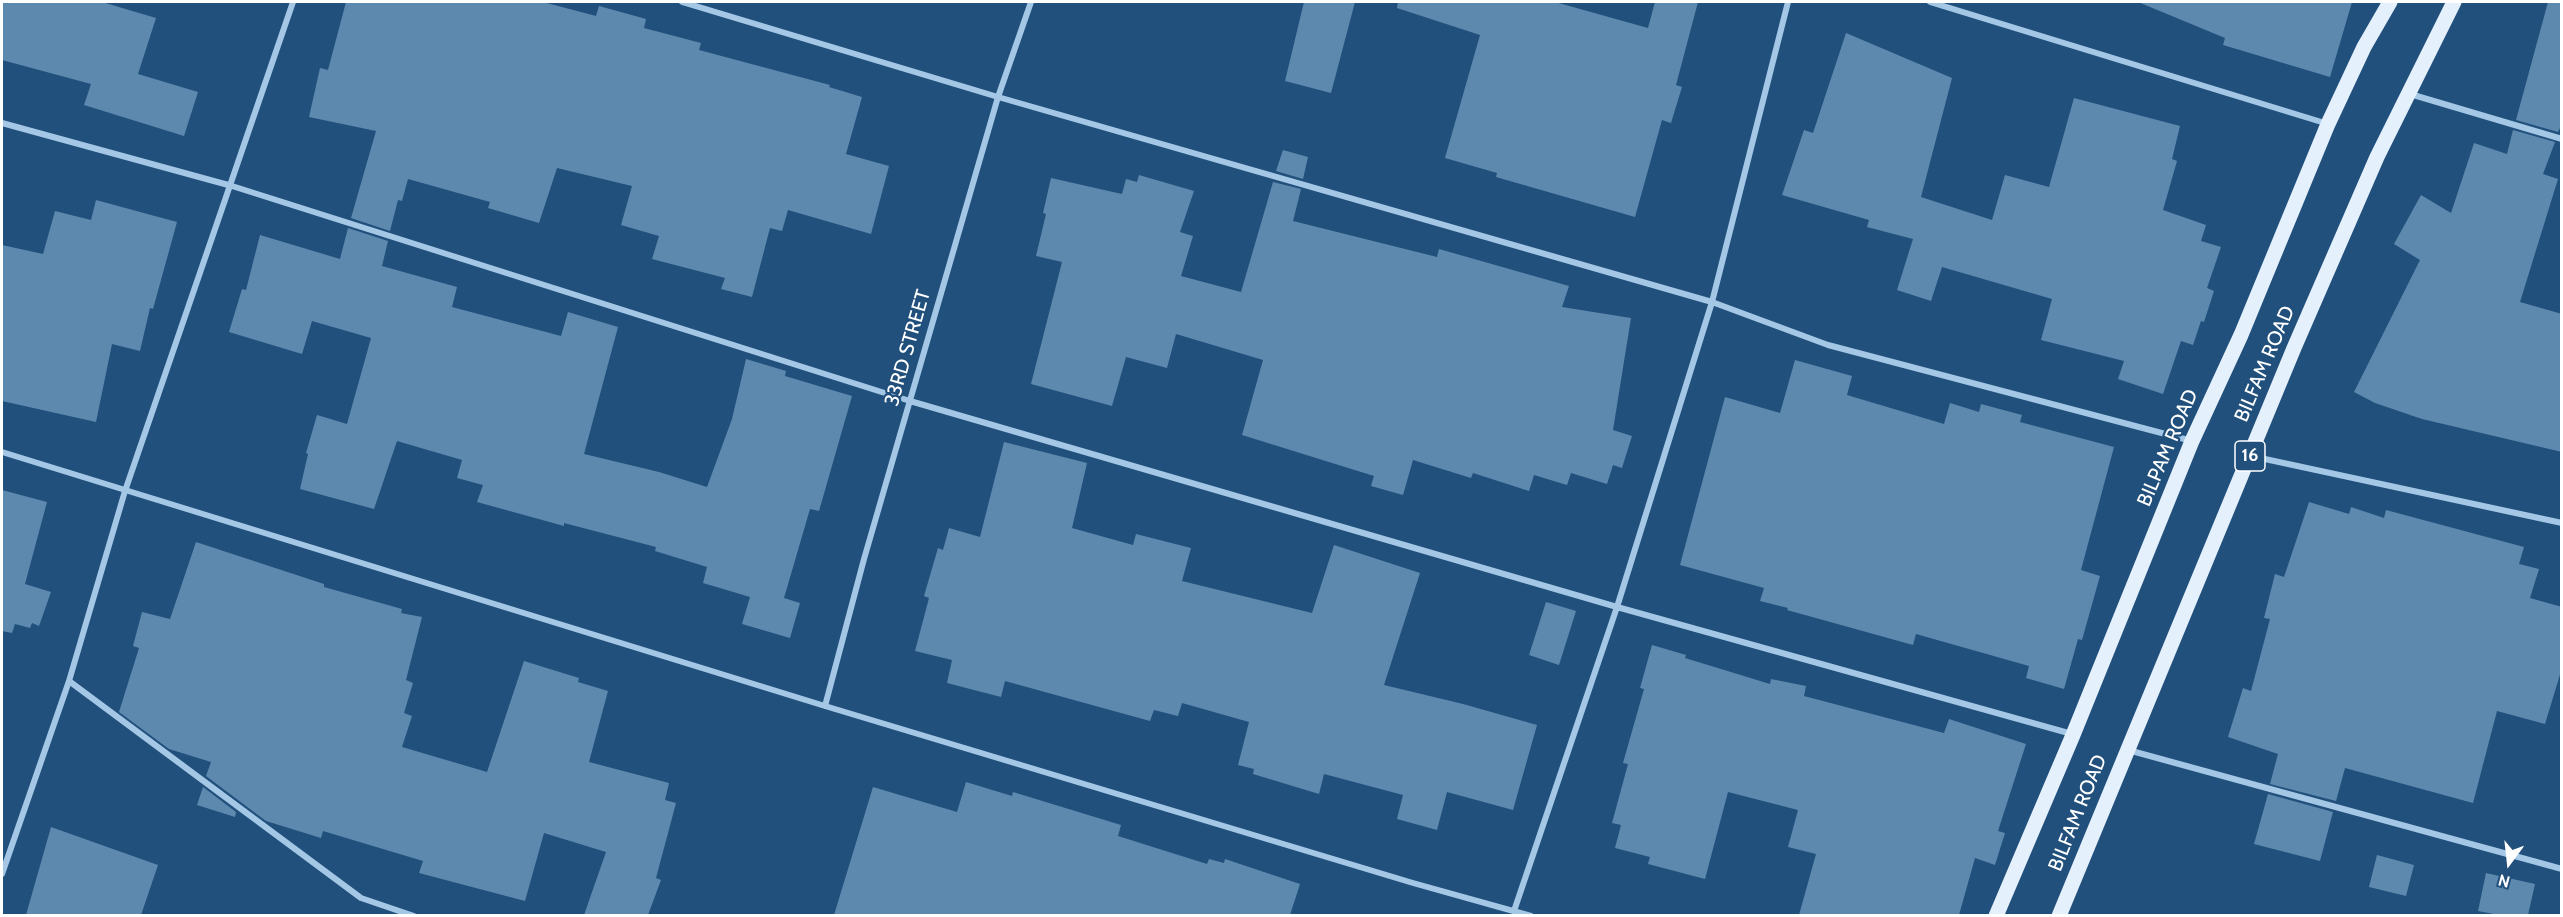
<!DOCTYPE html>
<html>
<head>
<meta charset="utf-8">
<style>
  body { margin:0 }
  #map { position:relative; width:2563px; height:917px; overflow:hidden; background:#21507c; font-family:Cabin,sans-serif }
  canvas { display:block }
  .frame { position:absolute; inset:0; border:3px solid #fff; pointer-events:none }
  .north { position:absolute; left:2479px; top:833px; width:60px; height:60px; -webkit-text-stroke:4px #21507c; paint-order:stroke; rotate:195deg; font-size:16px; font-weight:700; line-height:24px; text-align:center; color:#fff }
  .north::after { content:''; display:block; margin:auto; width:21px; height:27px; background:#fff; clip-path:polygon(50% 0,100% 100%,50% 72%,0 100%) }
</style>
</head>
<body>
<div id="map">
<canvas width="2563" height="917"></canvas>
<div class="frame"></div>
<div class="north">N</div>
</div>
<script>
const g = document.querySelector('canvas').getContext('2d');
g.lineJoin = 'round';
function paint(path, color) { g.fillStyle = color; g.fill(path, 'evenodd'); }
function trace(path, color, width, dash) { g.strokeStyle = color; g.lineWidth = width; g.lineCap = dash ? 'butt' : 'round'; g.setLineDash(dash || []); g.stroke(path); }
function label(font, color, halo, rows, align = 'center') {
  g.font = font + ' Cabin,sans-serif'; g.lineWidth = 4.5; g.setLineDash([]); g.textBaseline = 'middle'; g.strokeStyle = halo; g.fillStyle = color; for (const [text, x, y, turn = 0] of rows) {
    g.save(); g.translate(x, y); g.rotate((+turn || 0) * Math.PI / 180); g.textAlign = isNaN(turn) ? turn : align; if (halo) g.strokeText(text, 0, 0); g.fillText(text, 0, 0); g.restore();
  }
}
paint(new Path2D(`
  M2,2H102L156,18L138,74L198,92L184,136L84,105L91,84L2,60Z
  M346,2H543L596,16L599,6L646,19L644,28L701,43L699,50L830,85L829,87L862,97L846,154L889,166L871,234L788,210L782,231L770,228L752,297L721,289L725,278L652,259L659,236L621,225L632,186L557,168L539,223L488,208L490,202L408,179L402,201L398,200L390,231L351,218L376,131L309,117L320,68L328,70Z
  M1304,2H1355L1331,93L1285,81Z
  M1398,2H1555L1648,28L1655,2H1698L1676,85L1682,87L1671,123L1662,120L1635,217L1496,177L1497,173L1445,158L1480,35L1397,8Z
  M2138,2H2352L2330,77L2223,45L2225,38Z
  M2548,2H2562V124L2558,132L2516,120Z
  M1846,33L1952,78L1921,197L1992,220L2005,175L2049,187L2074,98L2180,126L2172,159L2177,161L2163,210L2206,225L2201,241L2221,247L2207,288L2214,291L2204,322L2201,321L2193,345L2181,341L2163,394L2118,379L2124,361L2041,340L2052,299L1942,267L1931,301L1897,290L1913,239L1867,227L1869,220L1782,195L1804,130L1813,133Z
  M2513,130L2555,142L2543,174L2558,179L2520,302L2562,314V452L2422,419L2375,403L2354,392L2420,260L2394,244L2421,195L2451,213L2474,143L2507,154Z
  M1283,150L1308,157L1303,179L1276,171Z
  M1139,175L1194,191L1180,232L1193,236L1181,276L1241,292L1273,182L1301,189L1293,221L1437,257L1439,249L1569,286L1562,307L1631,318L1613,430L1632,436L1622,468L1613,465L1607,484L1571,473L1567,485L1534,475L1529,491L1473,473L1471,478L1413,460L1403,495L1371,486L1374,476L1242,435L1263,360L1176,334L1167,368L1126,357L1112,406L1031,384L1062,262L1036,256L1046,214L1043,213L1051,178L1122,194L1126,179L1137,182Z
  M96,200L177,222L153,309L150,308L140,351L112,344L96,422L2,401V245L43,254L55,211L91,220Z
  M348,228L388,241L382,266L457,287L452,307L561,336L568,312L618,327L584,454L659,472L707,487L732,419L746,359L786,371L785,376L852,396L819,511L810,509L784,598L800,603L790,638L742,624L750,597L703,583L707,567L655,551L656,547L564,523V526L477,502L483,485L457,478L462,460L397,441L374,509L300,489L308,454L306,453L317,415L347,424L371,338L312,321L302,354L229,332L242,289L246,290L260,235L340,259Z
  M1795,360L1852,376L1847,395L1944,424L1950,403L1979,412L1981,404L2022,415L2020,422L2114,447L2081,570L2100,576L2082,640L2078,639L2064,689L2026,678L2029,666L1916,634L1913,645L1787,610L1788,608L1760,601L1764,588L1680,565L1725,397L1780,413Z
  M1004,442L1087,463L1072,528L1133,545L1136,534L1191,548L1182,581L1312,613L1334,545L1420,573L1384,685L1463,704L1537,725L1513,810L1447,792L1437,830L1397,819L1403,795L1324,774L1319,794L1253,774L1254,769L1238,765L1249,722L1182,703L1178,716L1154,710L1150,721L1005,681L1001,697L947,683L952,660L915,651L929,598L924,596L938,548L943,550L949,528L980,537Z
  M2,490L47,502L25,584L51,592L39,626L32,623L30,628L15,624L12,633L2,631Z
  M2309,502L2349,514L2351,507L2384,518L2386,510L2524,547L2519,564L2539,569L2530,598L2562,607V668L2545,724L2497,711L2473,803L2345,768L2336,801L2270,784L2278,754L2228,737L2243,688L2251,691L2270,619L2264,618L2275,574L2284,577Z
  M196,542L324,584V587L402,609L401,613L422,617L406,680L413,683L404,713L412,716L402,747L487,772L524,661L579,678L578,682L608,691L589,762L669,783L665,800L676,803L656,878L661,880L648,915H584L606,852L544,833L525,901L419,873L423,861L323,831L321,838L266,821L206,776L211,762L169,749L119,712L139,648L133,646L142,612L170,619Z
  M1546,602L1576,611L1559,665L1529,655Z
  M1652,645L1686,655L1685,658L1770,684L1771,679L1806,686L1804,696L1944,733L1949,719L2026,744L1998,831L2005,833L1995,865L1975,858L1959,915H1799L1816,854L1788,847L1798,810L1728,792L1705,879L1648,864L1650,857L1615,848L1621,825L1612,823L1628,764L1623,763L1644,689L1640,688Z
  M966,782L1012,796L1013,792L1121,825L1118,836L1207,864L1209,859L1224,863L1225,859L1300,884L1290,915H834L873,787L957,812Z
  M203,787L236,812L235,817L197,805Z
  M2268,794L2333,812L2320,861L2254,844Z
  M51,827L158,865L141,915H26Z
  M2377,855L2414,865L2406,896L2369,887Z
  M2486,873L2535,884L2528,915H2499L2478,911Z`), '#5e89af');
trace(new Path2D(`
  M682,2L998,97L1712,302L1828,345L2192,441
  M1930,2L2328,124
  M2410,94L2562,139
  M2,123L232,186L910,401L1617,607L2072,734
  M2,452L825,706L1413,883L1531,916
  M2251,456L2562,523
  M69,681L361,898L414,916
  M825,706L864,559L998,97L1031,2
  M2128,750L2562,869
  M2,874L69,681L125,491L293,2
  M1514,911L1617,607L1712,302L1788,2`), '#a4c7e6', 6);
trace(new Path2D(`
  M1996,916L2073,735L2192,441L2241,335L2328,124L2364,47L2390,2
  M2059,916L2294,348L2377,157L2454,2`), '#e5f0fd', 15);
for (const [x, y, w] of [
  [2250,456,30]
]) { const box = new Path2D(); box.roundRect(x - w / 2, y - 15, w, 30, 4.5); g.fillStyle = '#21507c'; g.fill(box); trace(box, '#fff', 1.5); }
label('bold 18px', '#fff', null, [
  ["16",2250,456]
]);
label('20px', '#fff', '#21507c', [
  ["33RD STREET",908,348,-74],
  ["BILFAM ROAD",2265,364,-67],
  ["BILPAM ROAD",2168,448,-67],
  ["BILFAM ROAD",2078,813,-68]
]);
</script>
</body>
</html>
